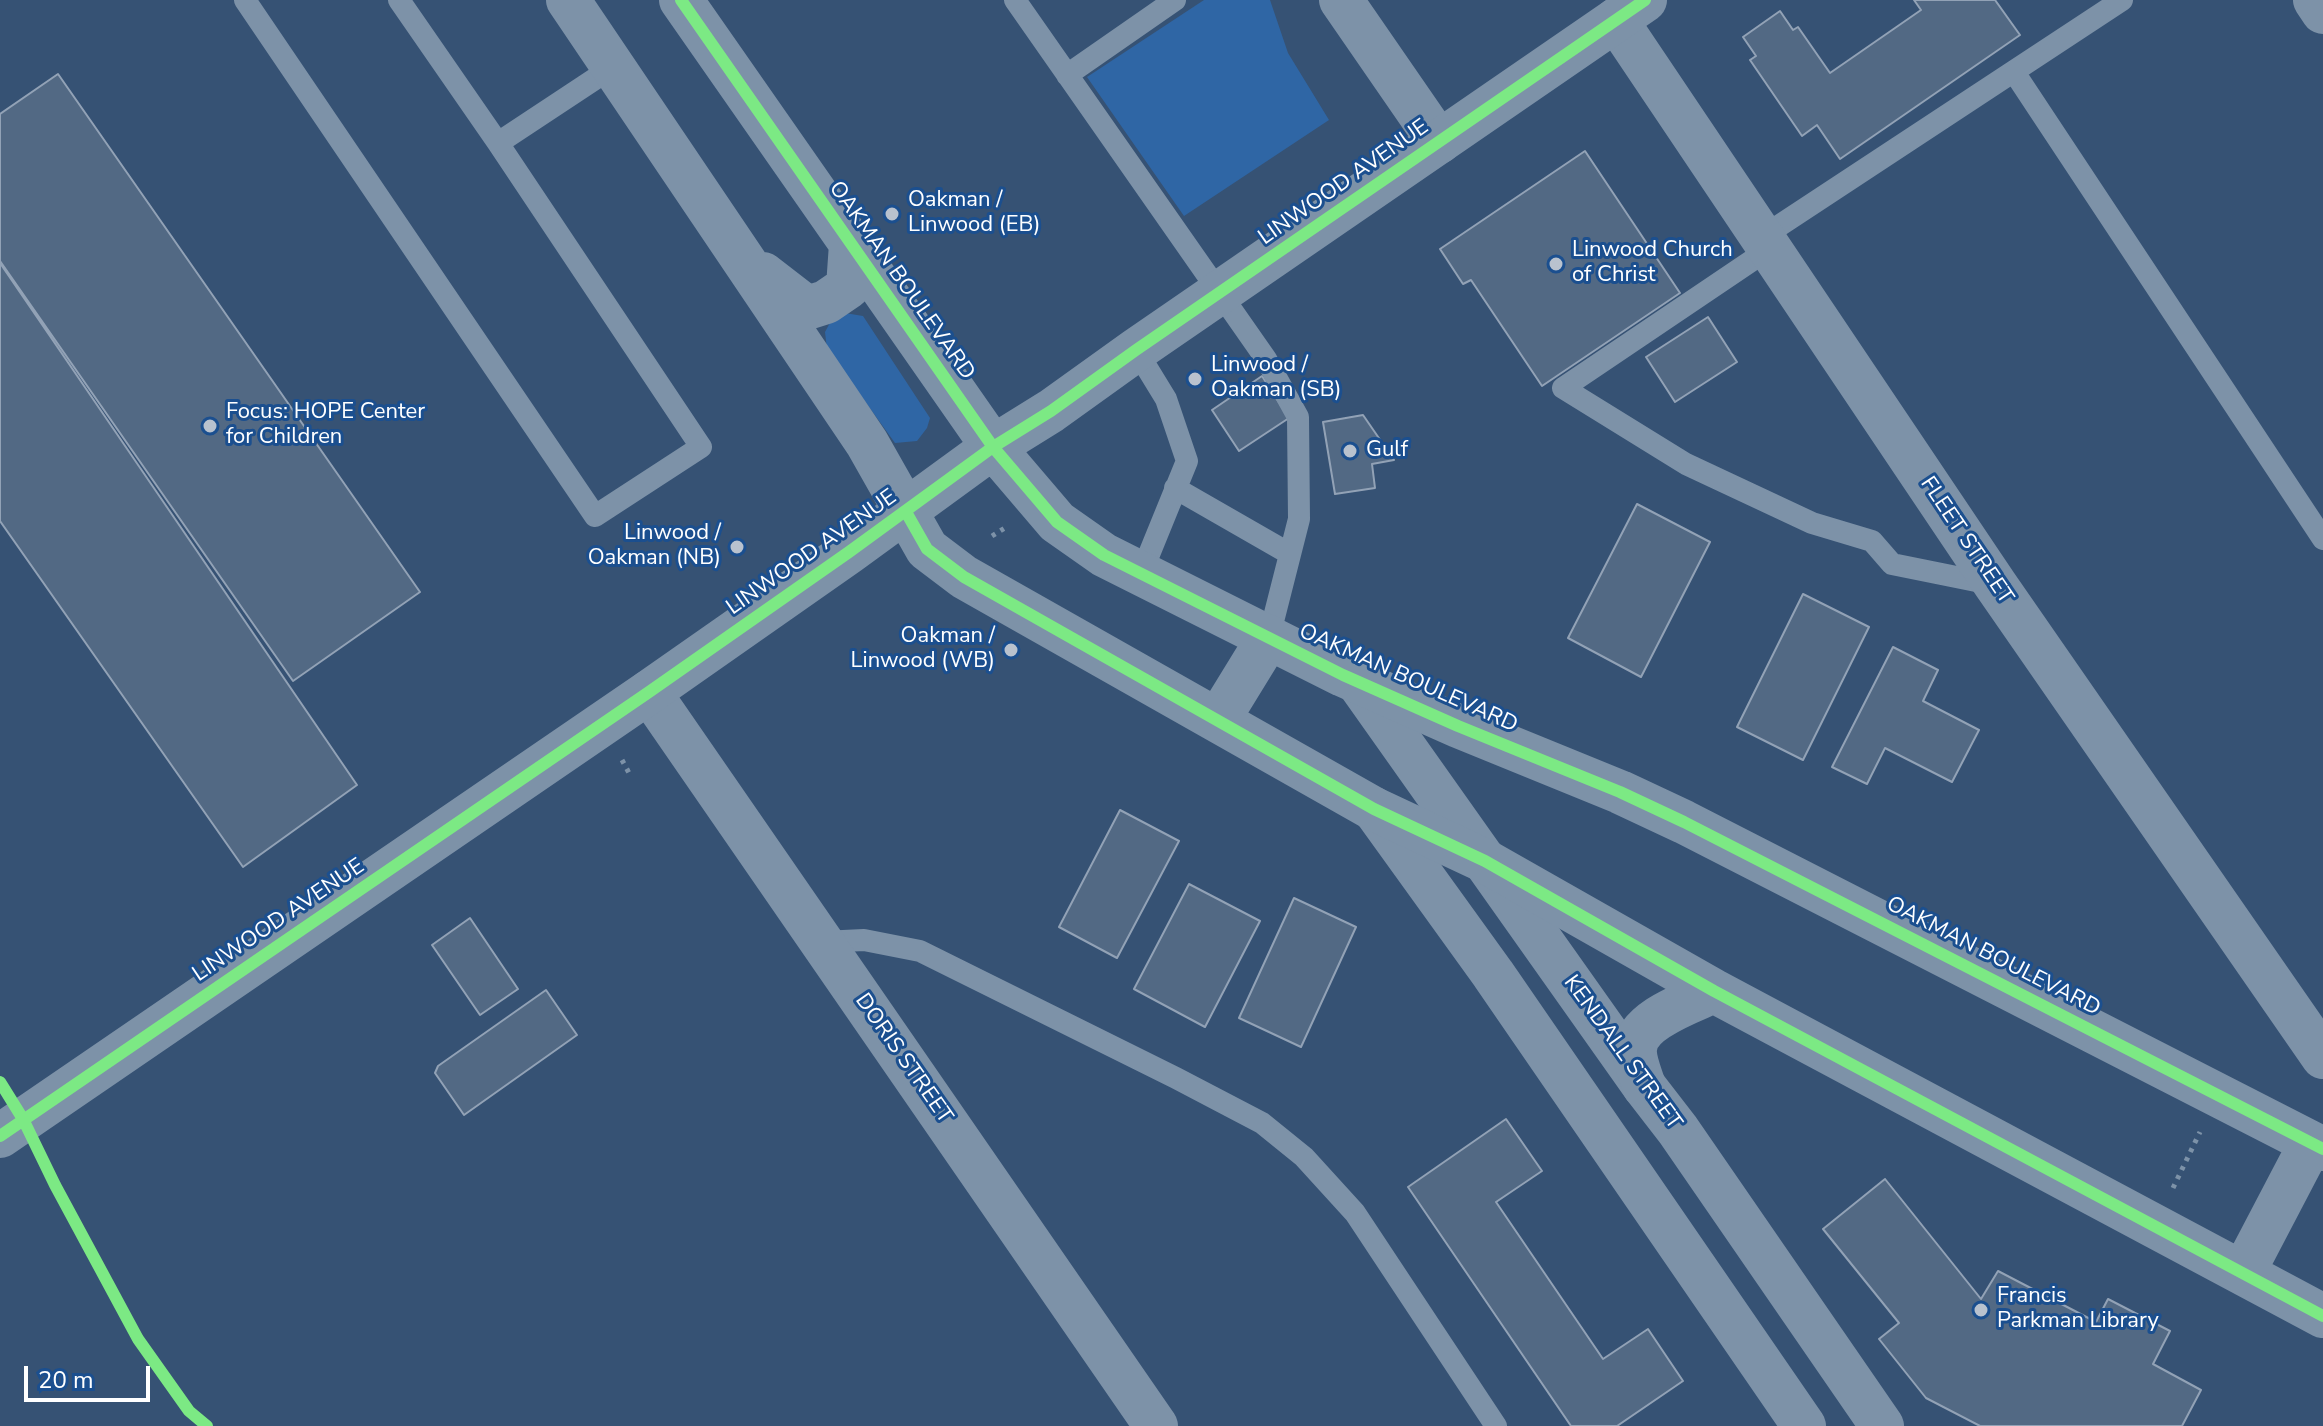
<!DOCTYPE html>
<html>
<head>
<meta charset="utf-8">
<style>
  body { margin:0 }
  #map { position:relative; width:2323px; height:1426px; overflow:hidden; background:#365274; font-family:"Nunito Sans",sans-serif }
  canvas { display:block }
  .scale { position:absolute; left:24px; top:1366px; width:126px; height:36px; box-sizing:border-box; border:4px solid #fff; border-top:0; padding-left:10px; font-size:24px; line-height:28px; white-space:nowrap; color:#fff; -webkit-text-stroke:6px #1b4f8f; paint-order:stroke }
</style>
</head>
<body>
<div id="map">
<canvas width="2323" height="1426"></canvas>
<div class="scale">20 m</div>
</div>
<script>
const g = document.querySelector('canvas').getContext('2d');
g.lineJoin = 'round';
function paint(path, color) { g.fillStyle = color; g.fill(path, 'evenodd'); }
function trace(path, color, width, dash) { g.strokeStyle = color; g.lineWidth = width; g.lineCap = dash ? 'butt' : 'round'; g.setLineDash(dash || []); g.stroke(path); }
function label(font, color, halo, rows, align = 'center') {
  g.font = font + ' "Nunito Sans",sans-serif'; g.lineWidth = 6; g.setLineDash([]); g.textBaseline = 'middle'; g.strokeStyle = halo; g.fillStyle = color; for (const [text, x, y, turn = 0] of rows) {
    g.save(); g.translate(x, y); g.rotate((+turn || 0) * Math.PI / 180); g.textAlign = isNaN(turn) ? turn : align; if (halo) g.strokeText(text, 0, 0); g.fillText(text, 0, 0); g.restore();
  }
}
paint(new Path2D(`
  M1204,0H1270L1288,53L1329,120L1184,216L1087,77Z
  M845,313L863,316L930,418L927,428L917,441L895,443L827,349L825,332L833,317Z`), '#2f66a5');
const building = new Path2D(`
  M1914,0H1995L2020,35L1840,159L1817,125L1802,136L1750,60L1756,56L1743,37L1780,11L1793,30L1798,27L1830,73L1921,10Z
  M58,74L420,592L293,681L0,261V114Z
  M1585,151L1680,293L1542,386L1471,280L1463,284L1440,249Z
  M0,263L357,785L243,867L0,521Z
  M1708,317L1737,362L1675,402L1646,357Z
  M1262,376L1289,418L1239,451L1212,410Z
  M1363,415L1394,460L1372,464L1375,488L1335,494L1323,422Z
  M1637,504L1710,542L1641,677L1568,638Z
  M1803,594L1869,627L1803,760L1737,727Z
  M1893,647L1938,670L1923,701L1979,730L1952,782L1885,748L1867,784L1832,767Z
  M1120,810L1179,841L1117,958L1059,927Z
  M1189,884L1260,921L1205,1027L1134,989Z
  M1294,898L1356,927L1301,1047L1239,1018Z
  M470,918L518,989L480,1015L432,945Z
  M546,990L577,1035L464,1115L435,1073L438,1066Z
  M1506,1119L1542,1171L1496,1202L1603,1359L1648,1329L1683,1381L1617,1426H1571L1408,1187Z
  M1885,1179L1981,1299L1998,1271L2096,1322L2108,1299L2170,1331L2153,1364L2201,1390L2182,1426H1980L1926,1398L1879,1339L1899,1323L1823,1229Z`);
paint(building, '#526984');
trace(building, '#92a2b6', 2);
trace(new Path2D(`
  M992,536L1008,526
  M622,760L629,773
  M2173,1188L2200,1132`), '#7d92a8', 5, [4, 6]);
trace(new Path2D(`
  M245,0L595,516L701,447L498,143L399,0
  M1015,0L1266,359L1298,417L1299,519L1269,637
  M2014,72L2323,539
  M1067,75L1175,0
  M498,143L613,67
  M1762,237L2122,0
  M1769,249L1563,388L1686,464L1812,523L1872,541L1892,564L1991,584
  M1136,350L1166,399L1187,461L1141,574
  M1175,488L1290,554
  M822,942L864,940L920,951L1176,1078L1262,1123L1304,1157L1355,1213L1496,1426`), '#7d92a8', 22);
trace(new Path2D(`
  M1341,0L1439,142
  M2315,0L2323,12
  M1616,20L1995,584L2323,1057
  M1358,682L1644,1086L1678,1130L1882,1426
  M649,692L1156,1426
  M1374,809L1493,974L1804,1426`), '#7d92a8', 44);
trace(new Path2D(`
  M568,0L867,443L927,549L964,577L1374,809L1485,861L1714,991L2323,1316
  M681,0L993,447L1057,522L1104,555L1343,675L1458,726L1620,792L1684,822L2323,1149
  M763,274L807,308L826,302L848,287L851,244
  M1218,720L1269,637
  M1644,1086C1641,1076 1634,1060 1635,1049C1637,1019 1691,1002 1714,991
  M0,1136L649,692L849,552L993,447L1051,411L1136,350L1645,0
  M2243,1273L2311,1143`), '#7d92a8', 44);
trace(new Path2D(`
  M681,0L993,447L1057,522L1104,555L1343,675L1458,726L1620,792L1684,822L2323,1149
  M906,512L927,549L964,577L1374,809L1485,861L1714,991L2323,1316
  M0,1082L23,1119L55,1185L138,1339L189,1411L207,1426
  M0,1136L649,692L849,552L993,447L1051,411L1136,350L1645,0`), '#7ce984', 12);
for (const [x, y, r, color] of [
  [892,214,8,"#b9c2ce"],
  [1556,264,8,"#b9c2ce"],
  [1195,379,8,"#b9c2ce"],
  [210,426,8,"#b9c2ce"],
  [1350,451,8,"#b9c2ce"],
  [737,547,8,"#b9c2ce"],
  [1011,650,8,"#b9c2ce"],
  [1981,1310,8,"#b9c2ce"]
]) { const dot = new Path2D(); dot.arc(x, y, r, 0, 2 * Math.PI); g.fillStyle = color; g.fill(dot); trace(dot, '#1b4f8f', 3); }
label('22px', '#fff', '#1b4f8f', [
  ["LINWOOD AVENUE",1344,183,-35],
  ["OAKMAN BOULEVARD",901,281,55],
  ["FLEET STREET",1966,541,56],
  ["LINWOOD AVENUE",812,553,-35],
  ["OAKMAN BOULEVARD",1408,679,24],
  ["LINWOOD AVENUE",279,921,-34],
  ["OAKMAN BOULEVARD",1993,957,27],
  ["KENDALL STREET",1622,1053,54],
  ["DORIS STREET",903,1059,55]
]);
label('22px', '#fff', '#1b4f8f', [
  ["Oakman /",908,201],
  ["Linwood (EB)",908,226],
  ["Linwood Church",1572,251],
  ["of Christ",1572,276],
  ["Linwood /",1211,366],
  ["Oakman (SB)",1211,391],
  ["Focus: HOPE Center",226,413],
  ["for Children",226,438],
  ["Gulf",1366,451],
  ["Linwood /",721,534,"right"],
  ["Oakman (NB)",721,559,"right"],
  ["Oakman /",995,637,"right"],
  ["Linwood (WB)",995,662,"right"],
  ["Francis",1997,1297],
  ["Parkman Library",1997,1322]
], 'left');
</script>
</body>
</html>
